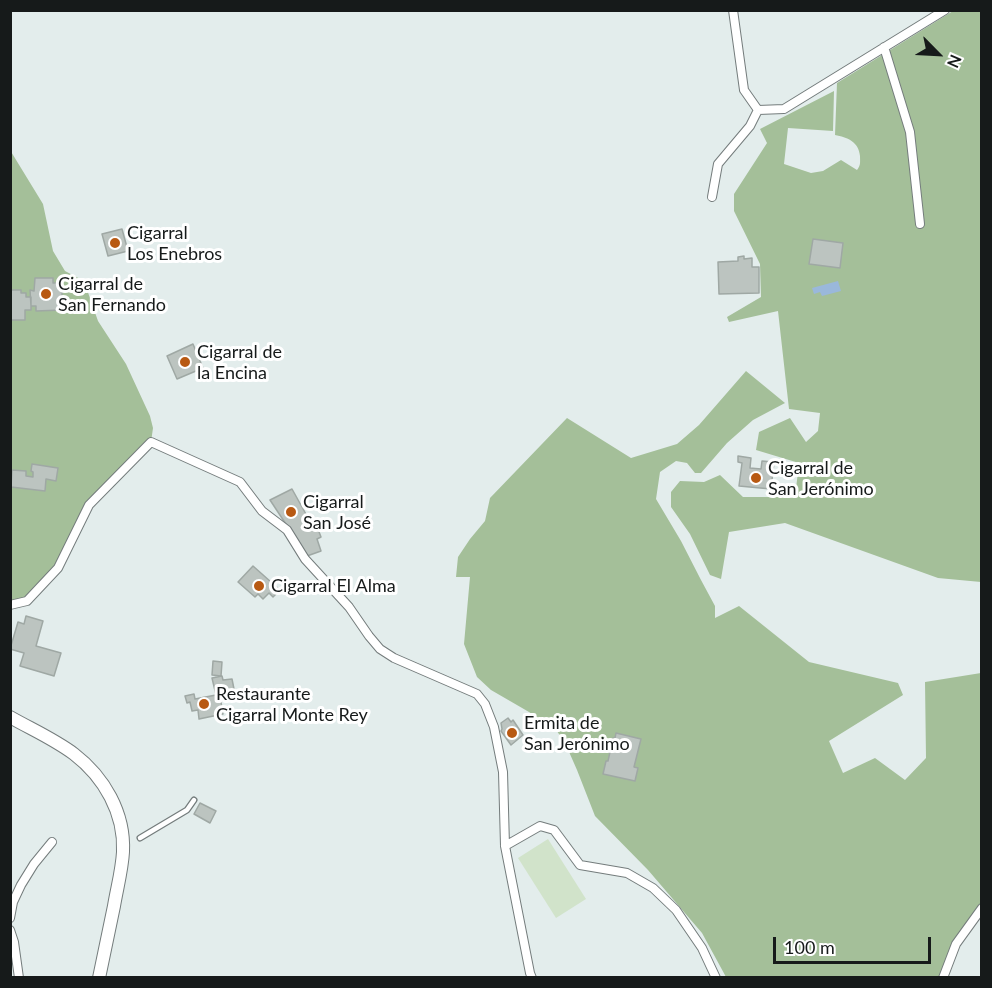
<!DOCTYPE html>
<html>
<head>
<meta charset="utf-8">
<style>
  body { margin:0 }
  #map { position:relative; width:992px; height:988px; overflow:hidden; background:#e3edec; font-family:Lato,sans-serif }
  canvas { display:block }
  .frame { position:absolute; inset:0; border:12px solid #161a1a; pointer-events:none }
  .north { position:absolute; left:908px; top:24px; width:60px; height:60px; -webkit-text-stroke:4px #fff; paint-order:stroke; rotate:114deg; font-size:16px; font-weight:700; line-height:24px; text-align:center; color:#161a1a }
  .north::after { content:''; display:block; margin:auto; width:21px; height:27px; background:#161a1a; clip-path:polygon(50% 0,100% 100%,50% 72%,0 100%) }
  .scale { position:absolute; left:773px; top:937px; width:158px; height:27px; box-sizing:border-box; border:3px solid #161a1a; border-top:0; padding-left:8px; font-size:18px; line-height:21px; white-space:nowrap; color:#161a1a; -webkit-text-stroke:4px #fff; paint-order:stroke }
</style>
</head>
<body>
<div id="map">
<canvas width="992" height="988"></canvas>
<div class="frame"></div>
<div class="north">N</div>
<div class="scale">100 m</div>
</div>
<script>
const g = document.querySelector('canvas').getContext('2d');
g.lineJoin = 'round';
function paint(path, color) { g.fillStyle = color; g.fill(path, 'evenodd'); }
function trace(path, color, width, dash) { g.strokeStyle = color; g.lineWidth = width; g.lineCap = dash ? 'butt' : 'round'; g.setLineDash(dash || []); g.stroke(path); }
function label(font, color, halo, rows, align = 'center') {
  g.font = font + ' Lato,sans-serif'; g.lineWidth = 6; g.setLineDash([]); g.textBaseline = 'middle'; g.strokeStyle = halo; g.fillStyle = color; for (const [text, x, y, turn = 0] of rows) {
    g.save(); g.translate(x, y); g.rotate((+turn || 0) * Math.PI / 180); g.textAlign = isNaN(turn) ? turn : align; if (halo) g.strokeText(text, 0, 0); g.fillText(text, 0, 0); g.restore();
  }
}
paint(new Path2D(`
  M548,839L586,899L556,918L518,858Z`), '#d1e3ca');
paint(new Path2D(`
  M953,11H981V582L938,578L785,523L729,532L721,579L710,575L690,534L671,507V492L680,481L704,482L720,475L743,497H795L799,463L756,450L759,432L790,418L806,442L818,431L820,413L789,409L778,311L729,322L727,317L761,297L760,264L734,211V194L767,143L760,129L834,91L833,131L788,128L784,164L811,173L823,171L841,160L857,170C861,165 860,162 860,156C859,142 847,137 835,135L837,83Z
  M10,150L43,204L53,251L65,271L84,281L98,321L126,364L150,416L153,428L151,442L89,505L58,568L27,601L10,605Z
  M746,371L785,403L753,420L727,443L701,473H695L687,463L676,461L660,472L656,499L681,541L701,580L715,606V618L739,606L809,662L898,683L903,695L829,741L843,773L875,758L905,780L926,758L925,682L981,673V907L956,943L942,977H726L702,933L648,870L595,816L577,770L566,745L557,731L529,712L491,690L477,677L464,644L470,577H456L458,557L470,539L485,521L490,498L567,418L631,458L677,444L699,425Z`), '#a4bf99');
paint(new Path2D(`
  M838,281L841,291L822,296L820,292L814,294L812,288Z`), '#9ab8db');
const building = new Path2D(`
  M122,229L128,251L108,256L102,234Z
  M813,239L843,243L840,268L809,264Z
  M744,256V259L752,258V267H759V293L719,294L718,262L738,261V257Z
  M35,278H53V283H62V310L36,311V306H31L30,290L34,291Z
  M10,290H21V293H26V297H31V310H25V320H10Z
  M193,344L203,368L177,379L167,356Z
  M738,456L751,458L750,468L761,469L762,461L774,462L771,489L739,486L742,463L738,462Z
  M32,464L58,468L56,481L46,479L45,491L11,487L12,470L26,471V476L33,477V472L31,471Z
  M292,489L312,525L316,524L321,537L317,539L321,551L307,556L270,500Z
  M253,566L280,590L273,597L269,593L263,599L258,594L255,597L238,582Z
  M26,616L43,621L36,646L61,653L54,676L20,666L24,653L10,649L18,622L24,624Z
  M213,661L222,662L221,676L212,675Z
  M222,676L223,680L232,679L235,694L220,696L223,714L199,719L198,710L192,711L190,702L187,703L185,696L194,694L195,699L216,695L212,678Z
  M508,718L511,722L513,720L523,735L511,745L501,731L502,729L501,723Z
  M616,733L641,739L634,767L638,768L635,781L603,774L606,761H608L613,738H615Z
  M200,803L216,811L210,823L194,814Z`);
paint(building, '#bcc4c0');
trace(building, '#9fa8a4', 1.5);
const lane = new Path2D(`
  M140,838L187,810L194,800`);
const street = new Path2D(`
  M733,10L744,90L758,110
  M884,47L910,132L920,224
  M758,110L784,109L945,10
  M712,197L718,164L750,126L758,110
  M10,605L27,601L58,568L89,505L151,442L240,482L262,511L287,530L305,559L349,607L369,636L380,649L394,658L477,694L485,704L494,727L503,772L505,846L530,973L532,978
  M505,846L540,826L554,830L580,865L627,873L653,888L676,910L702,948L716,978
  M10,918L13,902L21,885L34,864L52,842
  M10,930L14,942L19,978
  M943,978L956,944L982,908`);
const secondary = new Path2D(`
  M10,717C31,729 54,739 74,754C104,777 125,813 123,852C122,870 117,888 114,906C109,930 104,954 99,978`);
trace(lane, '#747c7c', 7);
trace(street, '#747c7c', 10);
trace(secondary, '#747c7c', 14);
trace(lane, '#fff', 4.5);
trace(street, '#fff', 8);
trace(secondary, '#fff', 12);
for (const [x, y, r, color] of [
  [115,243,6,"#b85912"],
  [46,294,6,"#b85912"],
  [185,362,6,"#b85912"],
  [756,478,6,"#b85912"],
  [291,512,6,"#b85912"],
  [259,586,6,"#b85912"],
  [204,704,6,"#b85912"],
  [512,733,6,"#b85912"]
]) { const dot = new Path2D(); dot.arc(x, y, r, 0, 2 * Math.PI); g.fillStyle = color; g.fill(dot); trace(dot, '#fff', 2); }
label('18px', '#161a1a', '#fff', [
  ["Cigarral",127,233],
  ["Los Enebros",127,254],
  ["Cigarral de",58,284],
  ["San Fernando",58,305],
  ["Cigarral de",197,352],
  ["la Encina",197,373],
  ["Cigarral de",768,468],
  ["San Jerónimo",768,489],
  ["Cigarral",303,502],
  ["San José",303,523],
  ["Cigarral El Alma",271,586],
  ["Restaurante",216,694],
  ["Cigarral Monte Rey",216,715],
  ["Ermita de",524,723],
  ["San Jerónimo",524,744]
], 'left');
</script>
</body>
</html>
